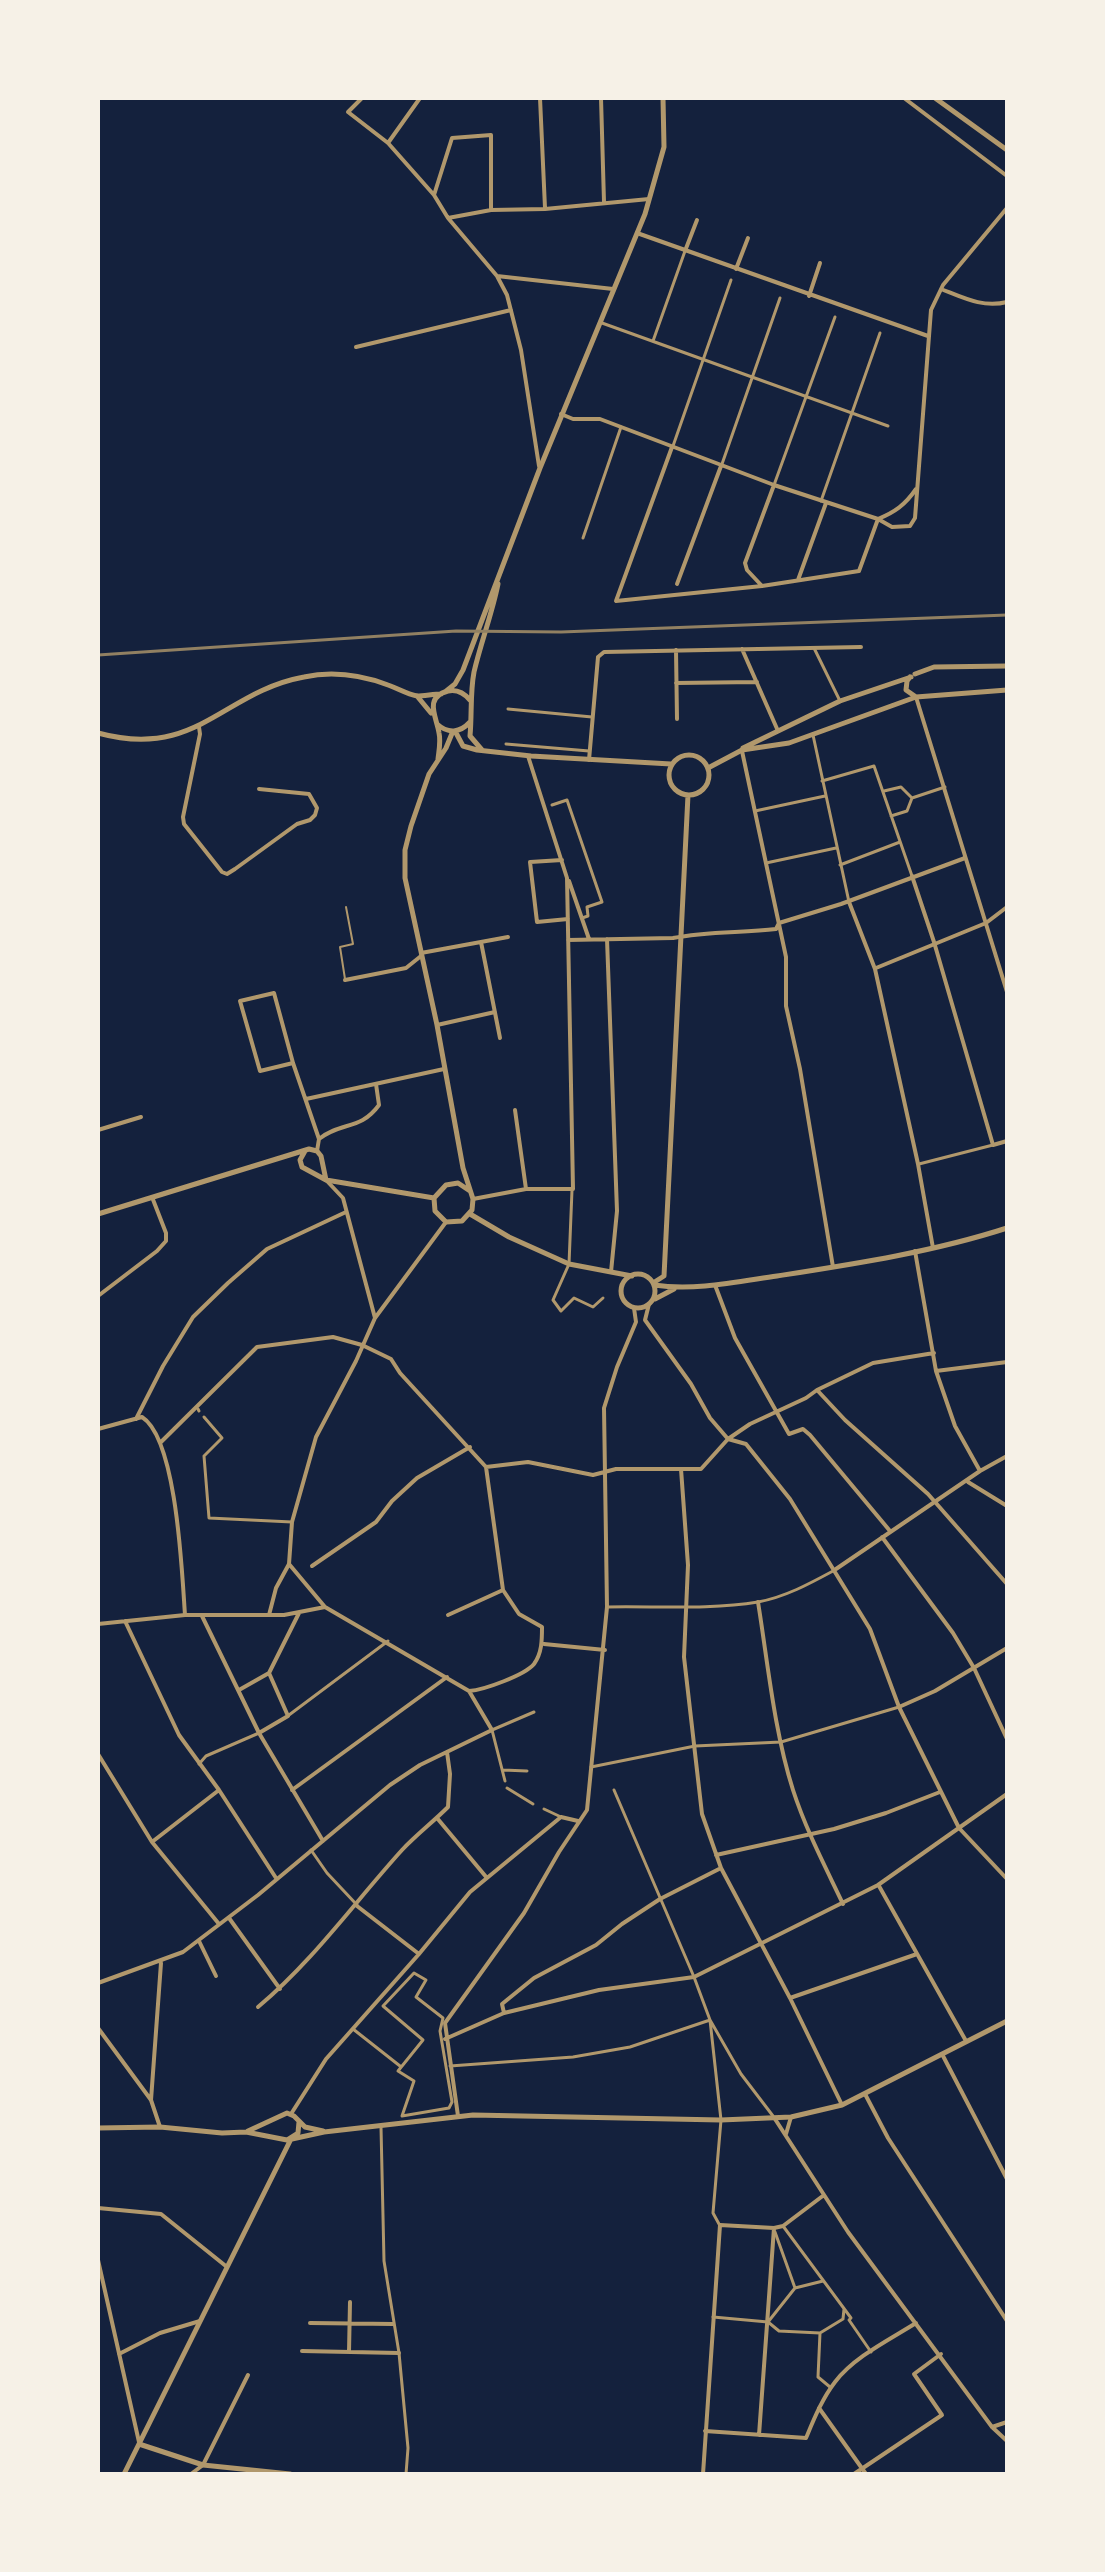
<!DOCTYPE html>
<html>
<head>
<meta charset="utf-8">
<style>
  body { margin:0 }
  #map { position:relative; width:1105px; height:2572px; overflow:hidden; background:#14213d; font-family:"IBM Plex Sans",sans-serif }
  canvas { display:block }
  .frame { position:absolute; inset:0; border:100px solid #f6f1e7; pointer-events:none }
</style>
</head>
<body>
<div id="map">
<canvas width="1105" height="2572"></canvas>
<div class="frame"></div>
</div>
<script>
const g = document.querySelector('canvas').getContext('2d');
g.lineJoin = 'round';
function trace(path, color, width, dash) { g.strokeStyle = color; g.lineWidth = width; g.lineCap = dash ? 'butt' : 'round'; g.setLineDash(dash || []); g.stroke(path); }
trace(new Path2D(`
  M345,979L340,947L353,944L346,907`), '#b1986c', 2);
trace(new Path2D(`
  M602,323L888,426
  M653,341L685,251
  M673,446L731,280
  M722,464L780,298
  M774,485L835,317
  M821,501L880,333
  M583,538L621,427
  M814,648L840,701
  M508,709L592,717
  M813,735L849,902
  M506,744L589,751
  M822,781L874,766L912,876
  M884,791L901,787L912,798L945,787
  M552,805L567,800L602,902L587,907L588,916L582,918
  M755,811L825,796
  M891,816L907,811L912,798
  M766,863L836,848
  M840,865L900,842
  M919,1164L993,1145
  M572,1190L569,1264L553,1300L561,1311L574,1298L593,1307L603,1298
  M198,1409L199,1411
  M204,1417L222,1438L204,1456L209,1518L292,1522
  M607,1607C656,1606 710,1610 758,1602C785,1597 809,1584 833,1571
  M289,1715L388,1641
  M199,1764L206,1756L259,1733
  M591,1767L695,1746L781,1742L899,1707
  M503,1770L527,1771
  M505,1781L492,1730L534,1712
  M507,1788L533,1804
  M614,1790L694,1977L710,2020L741,2074L773,2116
  M544,1809L561,1817
  M311,1850L327,1873L357,1905
  M414,1973L426,1980L416,1997L443,2018L440,2031L452,2102L449,2108L402,2116L414,2081L398,2071L423,2040L383,2006Z
  M353,2029L400,2066
  M450,2066L573,2057L630,2047L710,2020L721,2120L713,2213L719,2224
  M381,2127L384,2261L399,2353L408,2448L406,2474
  M783,2226L851,2318L849,2320L871,2352
  M775,2232L795,2288L823,2281
  M713,2317L768,2322L779,2331L820,2333L843,2319L844,2309
  M768,2322L795,2288
  M820,2333L818,2377L830,2387`), '#b1986c', 3);
trace(new Path2D(`
  M362,98L348,112L388,143L434,195L448,218L497,276L507,295L521,350L539,466
  M540,98L545,208
  M601,98L604,202
  M904,98L1007,176
  M388,143L420,98
  M434,195L452,138L491,135V210
  M448,218L491,210L545,209L649,199
  M637,233L928,336
  M685,251L697,220
  M736,269L748,238
  M497,276L613,289
  M941,289C964,298 983,308 1007,302
  M809,296L820,263
  M356,347L511,310
  M561,414L573,419H600L774,485L878,519L892,527L910,526L915,518L931,310L943,285L1007,208
  M672,447L616,601L762,586L859,571L878,519C895,512 905,505 916,489
  M798,580L826,503
  M677,584L721,466
  M762,586L747,570L745,563L774,485
  M742,649L778,731
  M676,650L677,719
  M676,683L757,682
  M916,697L1007,992
  M199,727L200,734L183,817L184,824L222,872L227,874L235,869L297,824L310,820L315,815L317,808L309,794L259,789
  M742,751L786,957V1006L800,1069L833,1267
  M589,760L598,657L604,652L861,647
  M562,860L530,862L537,922L568,919
  M912,876L934,942L993,1145L1007,1141
  M569,881L589,939
  M849,902L875,969L918,1164L933,1248
  M607,939L617,1211L611,1272
  M568,940L673,938C707,931 742,933 776,929L779,923L841,904L965,858
  M481,942L500,1038
  M421,953L508,937
  M876,968L986,923L1007,907
  M345,980L406,968L421,956
  M437,1025L495,1012
  M293,1063L260,1071L240,1001L274,993L293,1063L319,1139
  M306,1099L444,1069
  M515,1110L526,1189
  M98,1130L141,1117
  M317,1151L319,1139C342,1121 360,1131 379,1105L376,1084
  M326,1180L343,1198L375,1318
  M473,1199L526,1189H573L567,878L528,756
  M915,1251L936,1371L955,1426L980,1471
  M715,1285L735,1338L789,1434L803,1429L810,1435L890,1531
  M98,1296L157,1251L166,1241V1233L152,1197
  M649,1304L645,1320L691,1384L710,1418L728,1439L746,1444L790,1499L870,1629L899,1707L959,1828L1007,1879
  M634,1308L636,1322
  M936,1371L1007,1362
  M817,1390L845,1420L928,1494L1007,1584
  M136,1419L163,1366L193,1317L228,1283L267,1249L346,1212
  M98,1429L142,1417C177,1439 182,1574 185,1615
  M160,1443L257,1347L333,1337L362,1345L391,1359L400,1373L486,1467L503,1590L519,1614L542,1627C542,1640 542,1653 534,1664C525,1675 484,1690 469,1691
  M486,1467L528,1462L593,1475L616,1469H701L728,1439L750,1424L806,1398L817,1390L873,1363L934,1353
  M681,1469L688,1565L684,1657L702,1814L721,1868L790,1998L842,2105
  M968,1482L1007,1506
  M882,1537L953,1633L974,1668L1007,1739
  M312,1566L376,1522L392,1501L417,1478L470,1447
  M836,1569L980,1471L1007,1456
  M758,1602C768,1664 774,1730 793,1790C806,1830 825,1866 843,1904
  M269,1615L276,1588L289,1564L292,1522L316,1437L356,1361L375,1318L446,1222
  M448,1615L503,1590
  M202,1616L259,1733L323,1841
  M125,1621L179,1735L219,1790L276,1878
  M98,1624L185,1615H284L325,1607
  M544,1644L605,1650
  M239,1690L269,1673L299,1613
  M899,1707L935,1691L1007,1648
  M259,1733L288,1716L269,1673
  M98,1754L152,1842L219,1924
  M292,1790L447,1677
  M437,1818L487,1878
  M152,1842L219,1790
  M716,1855L834,1829L886,1813L940,1792
  M879,1886L966,2041
  M357,1906L419,1954
  M229,1918L280,1989
  M199,1941L216,1976
  M98,1983L183,1952L258,1895L390,1785L420,1765L492,1730L469,1691L325,1607L289,1564
  M790,1998L917,1954
  M258,2007C313,1961 354,1903 402,1850C416,1835 433,1822 448,1807L450,1774L447,1752
  M504,2013L502,2004L534,1978L596,1945L622,1924L660,1899L721,1868
  M98,2028L151,2100L160,2127
  M445,2039L504,2013L599,1990L694,1977L878,1885L1007,1794
  M942,2054L1007,2179
  M865,2094L888,2138L1007,2321
  M151,2100L161,1963
  M291,2114L326,2059L419,1954L470,1892L561,1817L578,1821
  M458,2116L445,2023L524,1913L559,1852L587,1810L607,1607L604,1408L617,1367L636,1322
  M775,2119L848,2232L992,2427L1007,2441
  M786,2134L791,2117
  M98,2208L161,2214L227,2267
  M98,2260L139,2442
  M310,2323L393,2324
  M302,2351L399,2353
  M349,2352L350,2302
  M119,2354L160,2333L200,2321
  M819,2408L866,2474
  M992,2427L1007,2422
  M705,2431L806,2438C814,2419 822,2399 835,2382C854,2357 889,2340 916,2323
  M759,2435L774,2228
  M191,2474L203,2465L248,2375
  M703,2474L720,2225L774,2228L783,2226L824,2195
  M854,2474L942,2415L914,2374L941,2354`), '#b1986c', 4);
trace(new Path2D(`
  M935,98L1007,150
  M915,674L934,667L1007,666
  M910,677L907,681L906,690L916,697
  M445,692L455,684L463,670L540,468L645,214L664,147L663,98
  M417,696L431,713
  M437,724C448,734 460,733 470,722
  M453,731L446,748L429,774L411,826L405,850V878L437,1025L463,1168L473,1199L472,1210L462,1221L446,1222L435,1211L434,1198L446,1185L458,1183L470,1191
  M455,731L463,746L477,750L531,756L671,764
  M98,733C197,760 222,692 304,677C332,671 361,675 388,685C397,688 407,694 417,696C424,696 434,694 441,694
  M743,748L840,701L911,677
  M482,750L470,736C472,714 470,693 474,672C481,642 492,614 498,584
  M669 775a20 20 0 1 1 40 0a20 20 0 1 1-40 0Z
  M438,759C439,750 441,741 439,733C437,718 423,697 448,691C457,689 464,693 470,700
  M708,768L742,750L789,743L916,697L1007,690
  M305,1151L300,1160L302,1167L326,1180L434,1198
  M98,1214L309,1149L317,1151L321,1156L326,1180
  M470,1214L509,1237L569,1264L632,1276
  M621 1291a17 17 0 1 1 34 0a17 17 0 1 1-34 0Z
  M653,1283L664,1276L688,795
  M654,1285C694,1291 736,1282 777,1276C854,1264 933,1252 1007,1228
  M655,1299L674,1289
  M98,2128L160,2127L222,2133L246,2132L287,2140L298,2133L299,2122
  M248,2131L287,2113L294,2116L305,2127L323,2131
  M292,2139L324,2132L473,2115L721,2120L791,2117L842,2105L1007,2021
  M139,2444L203,2465L290,2474
  M124,2474L291,2139`), '#b1986c', 5);
trace(new Path2D(`
  M98,655L456,631L561,632L1007,615`), '#918062', 3);
</script>
</body>
</html>
